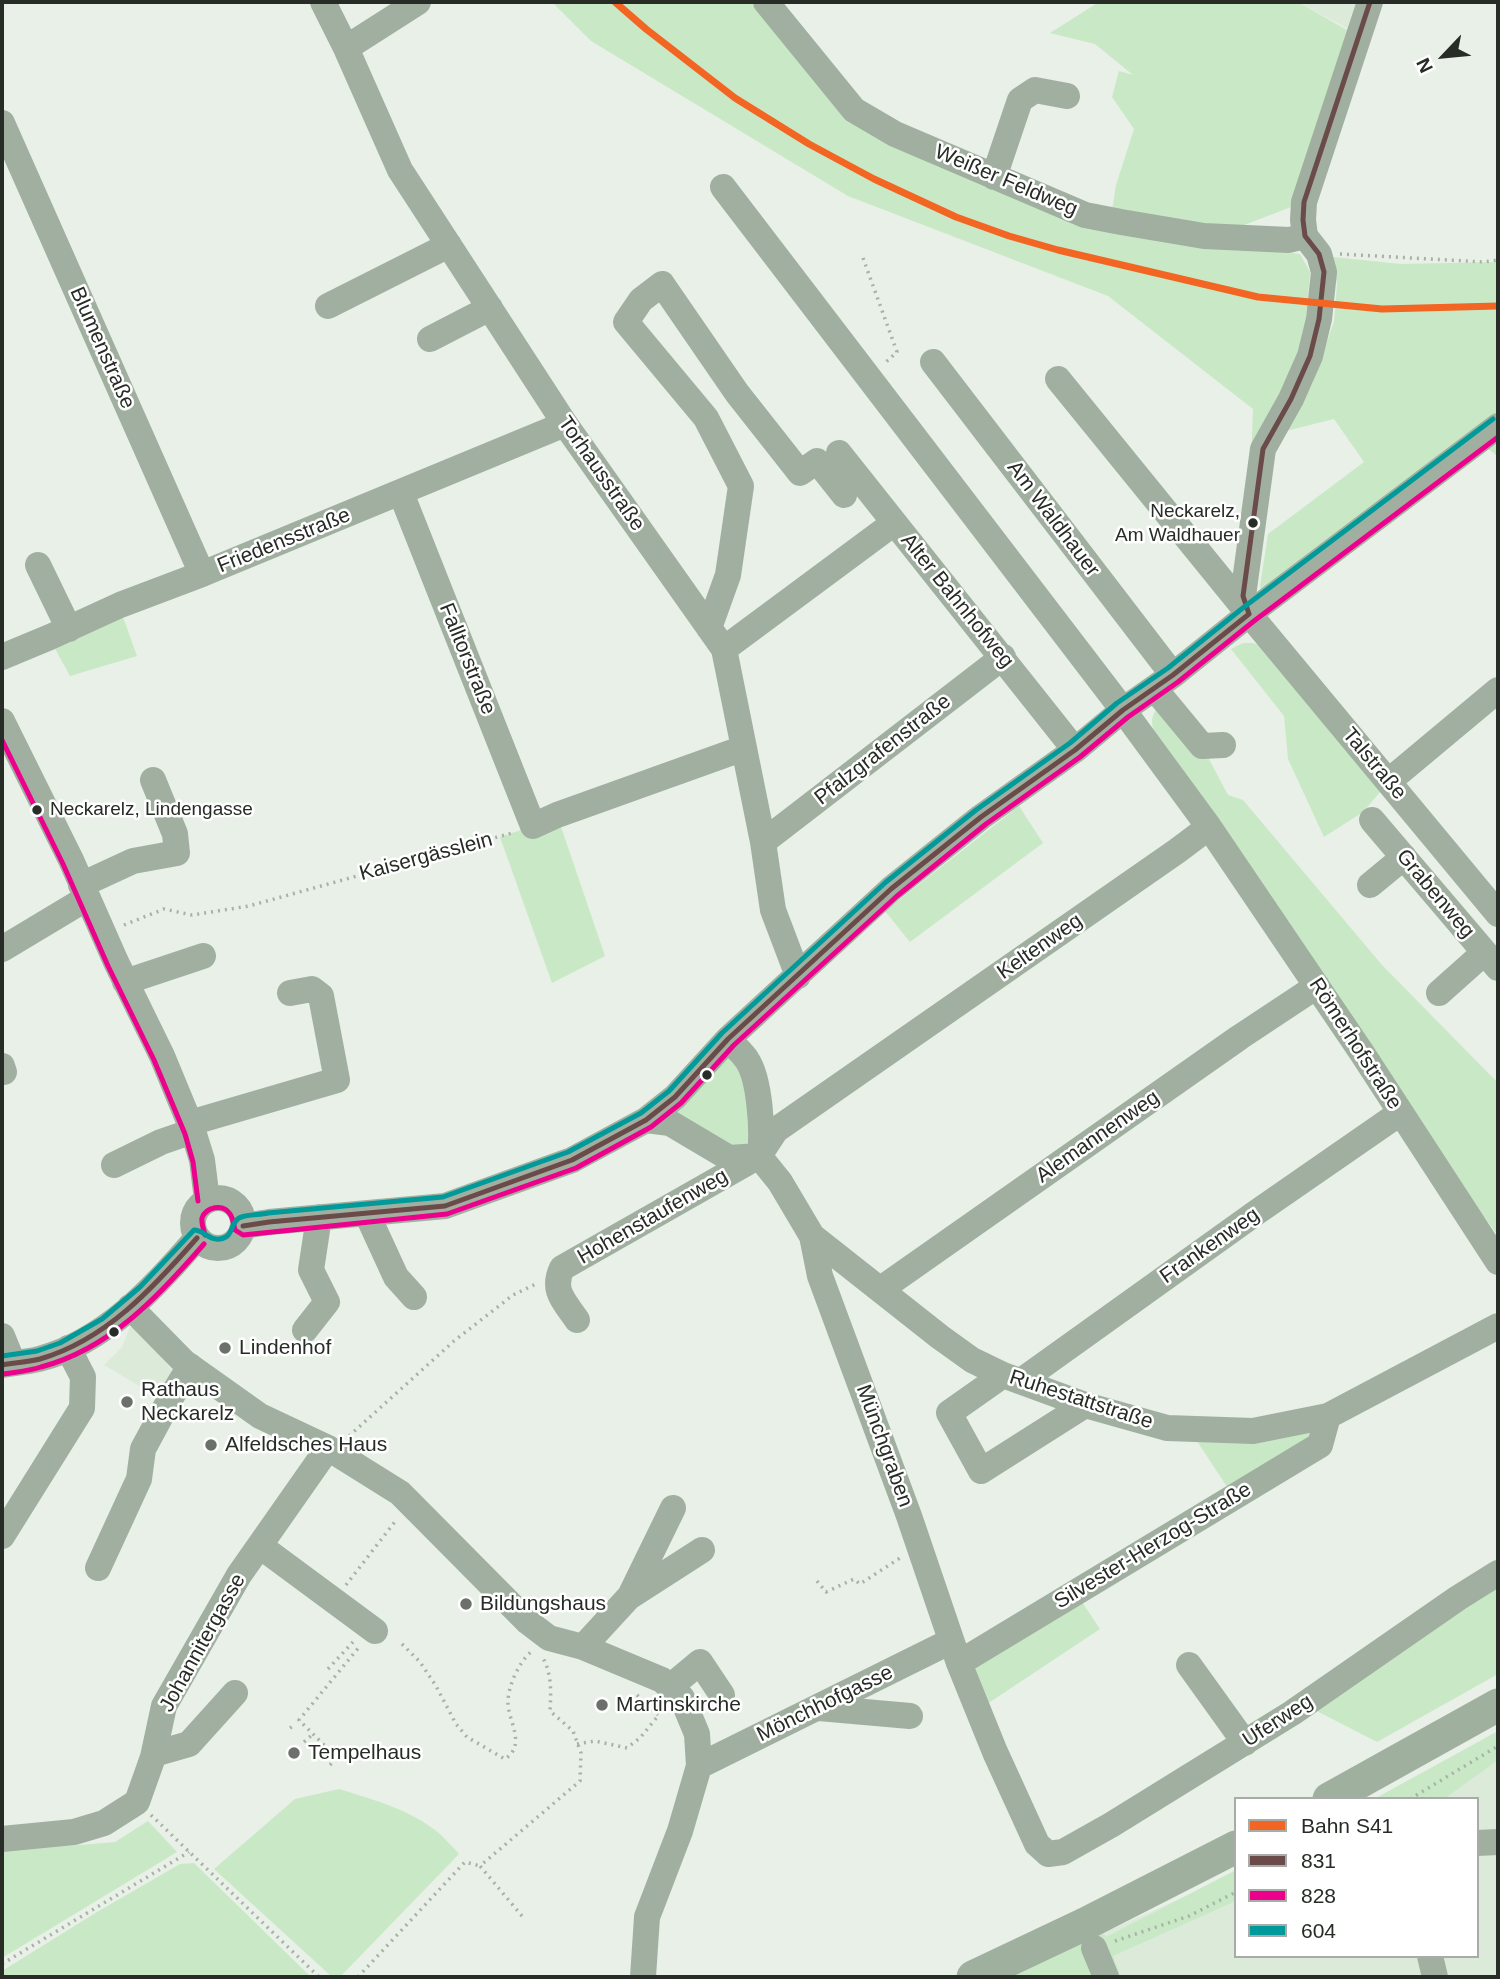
<!DOCTYPE html>
<html>
<head>
<meta charset="utf-8">
<style>
  body { margin:0 }
  #map { position:relative; width:1500px; height:1979px; overflow:hidden; background:#e8f0e7; font-family:Arial,sans-serif }
  canvas { display:block }
  .frame { position:absolute; inset:0; border:4px solid #272c26; pointer-events:none }
  .legend { position:absolute; left:1234px; top:1797px; width:245px; height:161px; box-sizing:border-box; background:#fff; border:2px solid #a9aba8; margin:0; padding:9px 12px; list-style:none; font-size:21px; color:#272c26 }
  .legend li { display:flex; align-items:center; gap:14px; height:35px }
  .legend b { width:35px; border:2px solid #a9aba8 }
  .north { position:absolute; left:1409px; top:21px; width:70px; height:70px; -webkit-text-stroke:5px #fff; paint-order:stroke; rotate:244deg; font-size:19px; font-weight:700; line-height:28px; text-align:center; color:#272c26 }
  .north::after { content:''; display:block; margin:auto; width:24px; height:32px; background:#272c26; clip-path:polygon(50% 0,100% 100%,50% 72%,0 100%) }
</style>
</head>
<body>
<div id="map">
<canvas width="1500" height="1979"></canvas>
<div class="frame"></div>
<ul class="legend">
<li><b style="height:9px;background:#f26522"></b>Bahn S41</li>
<li><b style="height:9px;background:#6a4b49"></b>831</li>
<li><b style="height:9px;background:#ec008c"></b>828</li>
<li><b style="height:9px;background:#009a9b"></b>604</li>
</ul>
<div class="north">N</div>
</div>
<script>
const g = document.querySelector('canvas').getContext('2d');
g.lineJoin = 'round';
function paint(path, color) { g.fillStyle = color; g.fill(path, 'evenodd'); }
function trace(path, color, width, dash) { g.strokeStyle = color; g.lineWidth = width; g.lineCap = dash ? 'butt' : 'round'; g.setLineDash(dash || []); g.stroke(path); }
function label(font, color, halo, rows, align = 'center') {
  g.font = font + ' Arial,sans-serif'; g.lineWidth = 5; g.setLineDash([]); g.textBaseline = 'middle'; g.strokeStyle = halo; g.fillStyle = color; for (const [text, x, y, turn = 0] of rows) {
    g.save(); g.translate(x, y); g.rotate((+turn || 0) * Math.PI / 180); g.textAlign = isNaN(turn) ? turn : align; if (halo) g.strokeText(text, 0, 0); g.fillText(text, 0, 0); g.restore();
  }
}
paint(new Path2D(`
  M1298,2H1379L1367,39Z
  M130,1327L138,1329L175,1374L163,1400L104,1365L122,1347Z
  M1498,1746V1977H1121L1103,1933L1236,1874V1956H1477V1799H1399Z`), '#dceada');
paint(new Path2D(`
  M552,2H766L854,110L1001,192L1220,245L1300,254L1310,272L1306,318L1293,373L1251,465L1253,409L1108,296L848,196L591,41Z
  M1099,2H1298L1359,37L1304,202L1234,229L1112,211L1116,185L1134,129L1112,97L1119,71L1133,75L1095,44L1050,33Z
  M1333,257L1401,264L1498,262V457L1470,433L1262,595L1260,586L1268,534L1364,462L1334,419L1282,432L1312,384L1334,322L1337,284Z
  M123,617L137,656L70,676L53,645Z
  M1243,643H1253L1264,647L1380,792L1363,812L1324,837L1288,759L1284,716L1231,649Z
  M1163,703L1202,746L1228,795L1243,800L1382,965L1498,1083V1236L1407,1109L1157,743C1152,725 1147,716 1163,703Z
  M1019,806L1043,843L910,942L885,911Z
  M557,815L605,956L552,983L500,837L533,826Z
  M728,1039L747,1059L759,1156L670,1123L675,1097Z
  M1309,1431L1311,1437L1229,1490L1197,1441Z
  M1498,1582V1674L1377,1742L1313,1709Z
  M1076,1593L1100,1629L978,1710L959,1663Z
  M1498,1731V1760L1444,1799H1374Z
  M339,1789C374,1800 412,1810 440,1834C446,1840 453,1847 459,1854L340,1977H332L214,1869L295,1799Z
  M148,1821L177,1852L2,1958V1848L79,1845L115,1842Z
  M194,1863L311,1977H2V1971L97,1912L180,1864Z
  M1236,1870V1901L1113,1956L1121,1977H1011L1103,1933L1106,1937Z`), '#c9e9c6');
trace(new Path2D(`
  M1340,254L1484,262L1498,260
  M863,258L897,352L886,362
  M124,925L164,909L192,915L249,906L512,833
  M349,1436L454,1341L513,1295L538,1283
  M817,1581L826,1592L854,1579L860,1584L900,1558
  M346,1585L397,1519
  M402,1644L420,1662L436,1686L456,1724L467,1737L505,1759C527,1744 508,1722 508,1702C508,1686 519,1662 531,1652
  M328,1669L353,1642
  M637,1695L658,1715
  M290,1728L293,1726
  M304,1742L313,1734
  M577,1744L595,1741L627,1748L640,1738L658,1716
  M330,1765L337,1758L299,1720L360,1646
  M1410,1799L1498,1746
  M151,1815L319,1977
  M522,1916L480,1866L580,1781L581,1753L573,1731L550,1711C551,1692 552,1675 543,1658
  M1115,1941L1189,1916L1236,1892
  M2,1964L189,1852
  M358,1977L465,1862L480,1866`), '#a7b1a6', 3.5, [2, 5]);
trace(new Path2D(`
  M323,2L346,48L400,170L565,424L724,649L763,842L773,910L798,976
  M766,2L854,110L895,134L1085,215L1121,222L1204,236L1289,240L1305,236
  M346,48L418,2
  M2,123L202,574
  M994,177L1020,100L1035,90L1067,96
  M723,187L1123,710L1209,827L1362,1053L1498,1262
  M328,306L449,245
  M430,339L490,308
  M933,362L1173,675
  M1058,379L1249,614L1498,914
  M839,453L1075,750
  M401,493L533,826L557,815L744,748
  M38,565L69,629
  M1249,614L1243,596L1263,449L1291,399L1310,356L1319,319L1324,272L1319,254L1305,236L1303,220L1304,202L1370,2
  M709,628L728,575L741,486L706,418L626,322L641,300L662,284L737,393L800,473L817,461L844,495
  M724,649L894,523
  M2,657L50,637L120,605L202,574L565,424
  M1154,688L1202,746L1223,745
  M2,721L71,860L116,962L162,1056L193,1131L202,1160L207,1200
  M1389,781L1498,690
  M1372,820L1498,968
  M763,842L1003,657
  M81,885L133,861L177,853L175,834L153,780
  M1370,885L1404,857
  M2,949L87,898
  M125,982L203,956
  M1439,993L1476,960L1482,951
  M728,1039C734,1046 742,1052 747,1060C760,1079 763,1132 760,1155
  M2,1066L4,1072
  M646,1120L670,1123L729,1158L759,1156L780,1182L812,1236L820,1276L909,1516L959,1663L995,1752L1037,1844L1048,1854L1063,1852L1111,1825L1292,1713L1458,1598L1498,1573
  M190,1123L337,1080L321,996L312,989L290,993
  M114,1165L161,1142L193,1131
  M193 1223a25 25 0 1 1 50 0a25 25 0 1 1-50 0Z
  M367,1214L396,1277L414,1297
  M243,1226L269,1222L445,1206L572,1160L646,1120L675,1097L728,1039L891,889L981,817L1075,750L1123,710L1173,675L1249,614L1498,426
  M812,1236L940,1337L972,1360L1003,1375L1085,1405L1167,1428L1253,1431L1328,1416L1498,1326
  M881,1289L1240,1037L1317,986
  M130,1307L184,1362L260,1416L328,1448L400,1493L528,1622L549,1638L583,1647L662,1680L682,1698L697,1734L699,1766L680,1831L647,1917L643,1977
  M577,1320C565,1302 551,1291 562,1268L759,1156L776,1130L1177,851L1209,827
  M305,1330L327,1302L311,1270L319,1217
  M2,1336L13,1363
  M2,1365C14,1363 27,1362 39,1359C105,1342 155,1287 197,1238
  M1003,1375L949,1413L981,1471L1085,1405
  M1021,1381L1257,1212L1400,1113
  M2,1536L82,1408L83,1377L68,1348
  M260,1546L375,1631
  M98,1568L139,1479L143,1449L170,1399L190,1366
  M630,1596L673,1508
  M583,1647L629,1597L702,1550
  M959,1663L1320,1445L1328,1416
  M1189,1665L1245,1743
  M670,1687L700,1662L722,1695
  M819,1708L910,1716
  M154,1754L189,1744L235,1693
  M699,1766L951,1641
  M2,1839L74,1832L104,1823L137,1802L153,1757L164,1706L239,1575L328,1448
  M1477,1843L1498,1842
  M1094,1948L1106,1977
  M1430,1956L1435,1977`), '#a1afa0', 26);
trace(new Path2D(`
  M1329,1799L1498,1705
  M973,1977L1085,1924L1236,1847`), '#a0b09e', 33);
trace(new Path2D(`
  M1249,614L1243,596L1263,449L1291,399L1310,356L1319,319L1324,272L1319,254L1305,236L1303,220L1304,202L1370,2
  M243,1226L269,1222L445,1206L572,1160L646,1120L675,1097L728,1039L891,889L981,817L1075,750L1123,710L1173,675L1249,614
  M2,1365C14,1363 27,1362 40,1359C106,1340 153,1288 197,1238`), '#6a4b49', 5);
trace(new Path2D(`
  M2,740L63,864L108,966L154,1060L185,1134L193,1162L198,1201
  M205,1235C204,1230 201,1224 202,1218C206,1207 223,1203 230,1214C233,1218 234,1225 235,1230L243,1235L447,1214L576,1168L651,1127L681,1103L734,1045L897,896L986,824L1080,757L1128,717L1178,682L1254,621L1498,437
  M3,1374C16,1372 29,1371 41,1367C110,1349 159,1296 204,1244`), '#ec008c', 5);
trace(new Path2D(`
  M2,1356L37,1351L60,1343L102,1319L140,1287L194,1230C204,1230 209,1241 220,1239C234,1237 230,1223 239,1218C246,1214 260,1215 268,1213L443,1197L568,1152L641,1113L669,1091L722,1033L886,882L976,810L1070,743L1117,703L1168,668L1244,607L1493,419`), '#009a9b', 5);
trace(new Path2D(`
  M615,2L646,29L735,98L809,144L874,179L956,217L1009,236L1058,250L1258,297L1382,309L1498,306`), '#f26522', 7);
for (const [x, y, r, color] of [
  [1253,523,6,"#272c26"],
  [37,810,6,"#272c26"],
  [707,1075,6,"#272c26"],
  [114,1332,6,"#272c26"],
  [225,1348,7,"#6b716a"],
  [127,1402,7,"#6b716a"],
  [211,1445,7,"#6b716a"],
  [466,1604,7,"#6b716a"],
  [602,1705,7,"#6b716a"],
  [294,1753,7,"#6b716a"]
]) { const dot = new Path2D(); dot.arc(x, y, r, 0, 2 * Math.PI); g.fillStyle = color; g.fill(dot); trace(dot, '#fff', 2.5); }
label('19px', '#272c26', '#fff', [
  ["Neckarelz,",1240,512],
  ["Am Waldhauer",1240,536],
  ["Neckarelz, Lindengasse",50,810,"left"]
], 'right');
label('21px', '#272c26', '#fff', [
  ["Weißer Feldweg",1006,181,23],
  ["Blumenstraße",102,348,66],
  ["Torhausstraße",601,474,55],
  ["Am Waldhauer",1053,519,53],
  ["Friedensstraße",284,541,-22],
  ["Alter Bahnhofweg",957,601,51],
  ["Falltorstraße",467,659,68],
  ["Pfalzgrafenstraße",883,750,-38],
  ["Talstraße",1374,764,50],
  ["Kaisergässlein",426,857,-15],
  ["Grabenweg",1435,894,50],
  ["Keltenweg",1040,947,-35],
  ["Römerhofstraße",1355,1044,57],
  ["Alemannenweg",1098,1137,-35],
  ["Hohenstaufenweg",653,1217,-30],
  ["Frankenweg",1210,1246,-35],
  ["Ruhestattstraße",1081,1400,18],
  ["Münchgraben",884,1446,70],
  ["Silvester-Herzog-Straße",1153,1546,-31],
  ["Johannitergasse",203,1643,-61],
  ["Mönchhofgasse",825,1704,-26],
  ["Uferweg",1278,1721,-33]
]);
label('21px', '#272c26', '#fff', [
  ["Lindenhof",239,1348],
  ["Rathaus",141,1390],
  ["Neckarelz",141,1414],
  ["Alfeldsches Haus",225,1445],
  ["Bildungshaus",480,1604],
  ["Martinskirche",616,1705],
  ["Tempelhaus",308,1753]
], 'left');
</script>
</body>
</html>
